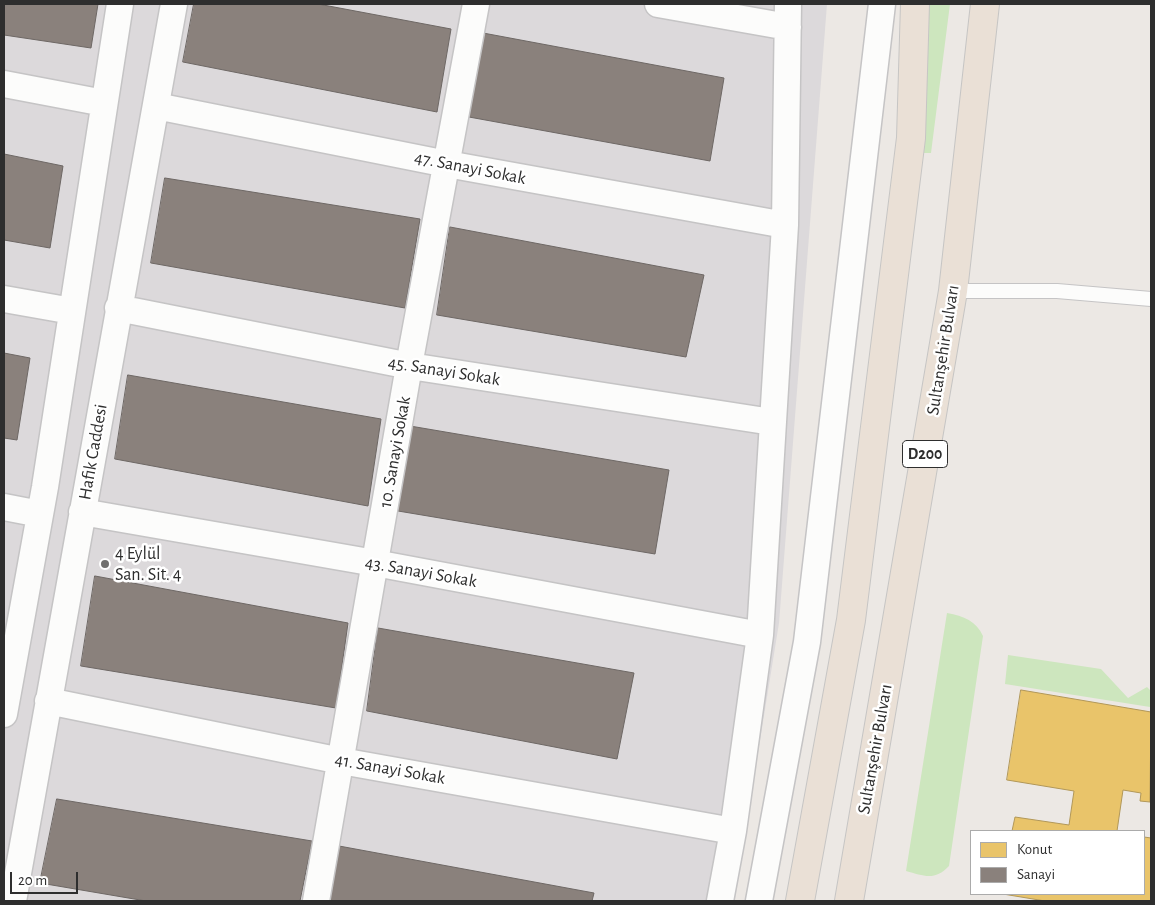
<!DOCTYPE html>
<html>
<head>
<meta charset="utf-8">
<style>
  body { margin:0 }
  #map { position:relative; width:1155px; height:905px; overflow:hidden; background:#ece8e4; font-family:"Alegreya Sans",sans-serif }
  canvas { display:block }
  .frame { position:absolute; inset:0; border:5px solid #2e2e2e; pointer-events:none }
  .legend { position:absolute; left:970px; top:830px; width:175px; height:65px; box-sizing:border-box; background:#fff; border:1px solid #ababab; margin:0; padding:6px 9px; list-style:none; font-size:15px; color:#2e2e2e }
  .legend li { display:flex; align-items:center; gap:10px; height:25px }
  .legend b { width:25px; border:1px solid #ababab }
  .scale { position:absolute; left:10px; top:872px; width:68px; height:22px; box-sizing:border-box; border:2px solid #2e2e2e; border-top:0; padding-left:6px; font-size:15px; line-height:18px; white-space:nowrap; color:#2e2e2e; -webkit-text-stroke:4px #fff; paint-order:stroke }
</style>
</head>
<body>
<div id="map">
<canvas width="1155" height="905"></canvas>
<div class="frame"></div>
<ul class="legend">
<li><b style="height:14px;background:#e9c46a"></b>Konut</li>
<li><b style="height:14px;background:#8a817c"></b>Sanayi</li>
</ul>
<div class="scale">20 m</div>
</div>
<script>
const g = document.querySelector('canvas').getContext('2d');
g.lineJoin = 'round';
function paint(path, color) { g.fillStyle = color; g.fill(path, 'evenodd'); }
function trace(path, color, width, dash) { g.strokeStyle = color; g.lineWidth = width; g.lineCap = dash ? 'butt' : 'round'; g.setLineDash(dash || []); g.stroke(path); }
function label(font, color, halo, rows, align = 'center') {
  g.font = font + ' "Alegreya Sans",sans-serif'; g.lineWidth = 5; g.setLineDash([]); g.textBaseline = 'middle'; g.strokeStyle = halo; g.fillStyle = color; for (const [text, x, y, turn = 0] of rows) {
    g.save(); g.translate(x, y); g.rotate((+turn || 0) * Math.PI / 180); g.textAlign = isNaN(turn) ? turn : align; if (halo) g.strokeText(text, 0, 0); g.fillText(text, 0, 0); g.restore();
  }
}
paint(new Path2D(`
  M4,4H827L779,623L734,901H4Z`), '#dcd9db');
paint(new Path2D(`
  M926,4H950L931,153H917Z
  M947,613C964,616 976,621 983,636L949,866C935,881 924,876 906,871Z
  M1008,655L1101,669L1128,698L1147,687L1151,691L1150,707L1005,684Z`), '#cde6be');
const homes = new Path2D(`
  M1021,690L1151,712L1150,802L1140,801L1141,793L1123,790L1117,831H1012L1015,817L1069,825L1074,791L1007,780Z
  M1144,837L1151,838V901H1045L1003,894H1144Z`);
paint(homes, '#e9c46a');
trace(homes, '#b19758', 1);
const industry = new Path2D(`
  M4,4H98L91,48L4,35Z
  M194,4H318L451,29L437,112L183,62Z
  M483,33L724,78L710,161L469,117Z
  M4,154L63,166L50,248L4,240Z
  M165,178L420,219L405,308L151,263Z
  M450,227L704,275L686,357L437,315Z
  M4,353L30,358L17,440L4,438Z
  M128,375L381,419L368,506L115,459Z
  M410,426L669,470L655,554L398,511Z
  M95,576L348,623L336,708L81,666Z
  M378,628L634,673L617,759L367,711Z
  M57,799L312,841L300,901H146L40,883Z
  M339,846L594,893L592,901H329Z`);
paint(industry, '#8a817c');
trace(industry, '#6e6865', 1);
const lane = new Path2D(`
  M953,291H1057L1151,299`);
const street = new Path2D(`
  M658,4L788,27
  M4,84L104,103
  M156,106L447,164L785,225
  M4,299L72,311
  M118,308L410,366L772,422
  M4,507L40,514
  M82,512L375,563L760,635
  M48,701L341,761L733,831
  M4,714L45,487L120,4
  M13,901L174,4
  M316,901L412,349L476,4
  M720,901L733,831L760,635L785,225L788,4
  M759,901L807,642L882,4`);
const highway = new Path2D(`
  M800,901L851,620L911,138L915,4
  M849,901L953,291L985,4`);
trace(lane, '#c5c4c5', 16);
trace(street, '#c5c4c5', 29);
trace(highway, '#c6c5c4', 30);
trace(lane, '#fcfcfb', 14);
trace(street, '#fcfcfb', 26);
trace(highway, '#eae0d6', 28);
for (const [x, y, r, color] of [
  [105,564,5,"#706f6e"]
]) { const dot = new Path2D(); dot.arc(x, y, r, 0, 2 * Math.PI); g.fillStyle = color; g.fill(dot); trace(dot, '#fff', 2); }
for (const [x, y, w] of [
  [925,454,45]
]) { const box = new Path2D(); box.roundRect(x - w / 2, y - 13.5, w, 27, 4); g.fillStyle = '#fff'; g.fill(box); trace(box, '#2e2e2e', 1); }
label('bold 16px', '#2e2e2e', null, [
  ["D200",925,454]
]);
label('18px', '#2e2e2e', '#fff', [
  ["47. Sanayi Sokak",470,168,11],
  ["Sultanşehir Bulvarı",943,350,-81],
  ["45. Sanayi Sokak",444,371,9],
  ["Hafik Caddesi",93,452,-80],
  ["10. Sanayi Sokak",395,452,-80],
  ["43. Sanayi Sokak",421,572,10],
  ["Sultanşehir Bulvarı",875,749,-80],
  ["41. Sanayi Sokak",390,769,10]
]);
label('18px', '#2e2e2e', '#fff', [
  ["4 Eylül",115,554],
  ["San. Sit. 4",115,575]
], 'left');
</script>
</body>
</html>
